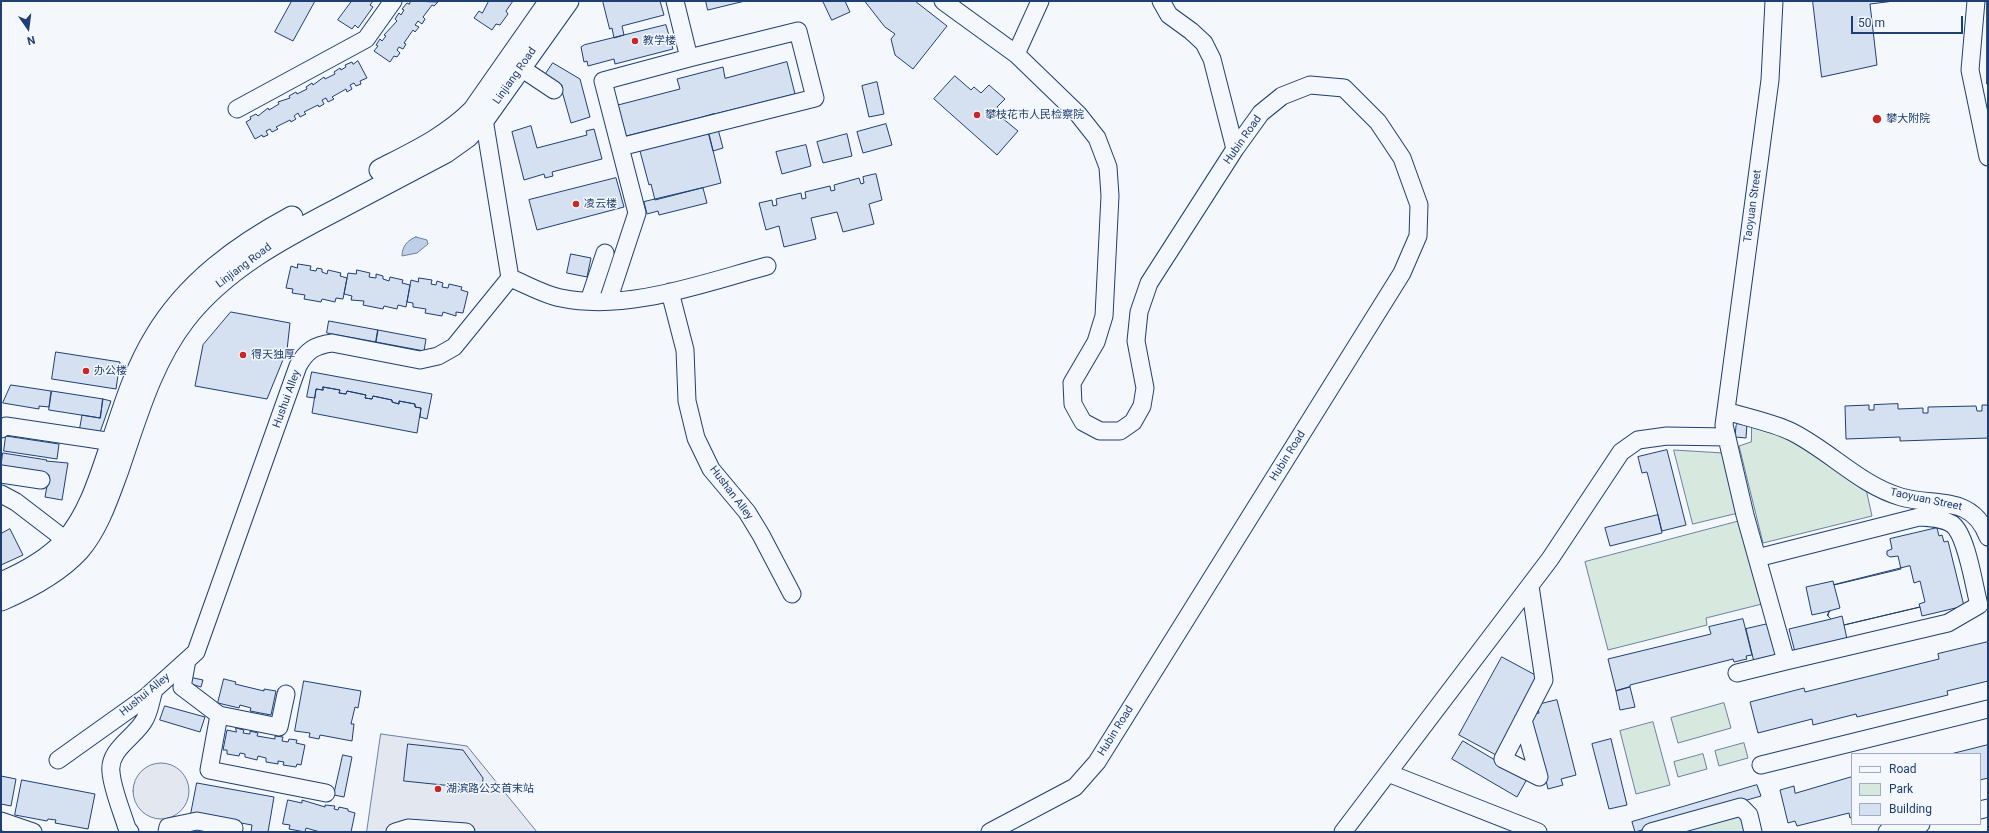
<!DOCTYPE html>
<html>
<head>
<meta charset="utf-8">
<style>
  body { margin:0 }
  #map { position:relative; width:1989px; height:833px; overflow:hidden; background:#f4f7fb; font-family:Roboto,sans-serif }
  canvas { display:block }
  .frame { position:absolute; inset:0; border:2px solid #1d3f73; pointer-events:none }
  .legend { position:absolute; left:1851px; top:753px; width:130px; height:72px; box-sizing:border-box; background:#f4f7fb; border:1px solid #9eadc5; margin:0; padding:5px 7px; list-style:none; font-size:12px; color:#1d3f73 }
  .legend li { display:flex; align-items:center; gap:8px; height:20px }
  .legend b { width:20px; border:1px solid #9eadc5 }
  .north { position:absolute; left:8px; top:8px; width:40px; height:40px; -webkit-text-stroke:3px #f4f7fb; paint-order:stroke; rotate:166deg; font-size:11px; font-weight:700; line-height:16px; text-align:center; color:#1d3f73 }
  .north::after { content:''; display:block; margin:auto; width:14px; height:18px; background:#1d3f73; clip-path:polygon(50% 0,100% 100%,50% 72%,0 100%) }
  .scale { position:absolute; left:1851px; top:16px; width:112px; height:18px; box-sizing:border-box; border:2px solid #1d3f73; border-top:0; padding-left:5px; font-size:12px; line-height:14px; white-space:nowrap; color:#1d3f73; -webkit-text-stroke:3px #f4f7fb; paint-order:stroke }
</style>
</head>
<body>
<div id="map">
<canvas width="1989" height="833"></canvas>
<div class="frame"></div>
<ul class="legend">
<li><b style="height:5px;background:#f4f7fb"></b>Road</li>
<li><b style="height:11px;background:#d7e8df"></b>Park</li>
<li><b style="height:11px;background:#d5e0f0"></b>Building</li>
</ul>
<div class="north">N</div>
<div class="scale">50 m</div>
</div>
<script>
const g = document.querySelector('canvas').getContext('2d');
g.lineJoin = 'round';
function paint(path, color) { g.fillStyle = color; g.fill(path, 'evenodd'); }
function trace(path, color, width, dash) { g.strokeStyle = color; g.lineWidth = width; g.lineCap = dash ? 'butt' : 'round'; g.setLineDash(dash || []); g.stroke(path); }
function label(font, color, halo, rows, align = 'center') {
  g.font = font + ' Roboto,"Noto Sans SC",sans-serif'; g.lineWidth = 3; g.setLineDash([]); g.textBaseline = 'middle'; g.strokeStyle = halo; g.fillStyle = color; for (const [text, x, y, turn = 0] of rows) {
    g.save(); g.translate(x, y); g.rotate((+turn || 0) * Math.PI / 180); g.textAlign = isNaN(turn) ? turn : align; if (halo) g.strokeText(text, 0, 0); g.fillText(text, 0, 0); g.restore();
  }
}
const green = new Path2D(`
  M1752,427L1785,437L1866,489L1872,516L1763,543L1739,446L1751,442Z
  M1674,450L1723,453L1738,513L1693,524Z
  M1740,521L1762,604L1706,618L1707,625L1608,650L1585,562Z
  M1724,703L1731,728L1678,743L1671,718Z
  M1653,722L1670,785L1636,794L1620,731Z
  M1744,743L1748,758L1719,766L1715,751Z
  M1703,754L1707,769L1678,777L1674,762Z
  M1741,814L1749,832H1664Z`);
paint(green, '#d7e8df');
trace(green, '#687fa3', 1);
const parking = new Path2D(`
  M381,734L467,746L537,832H367Z
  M133 791a28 28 0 1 1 56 0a28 28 0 1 1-56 0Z`);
paint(parking, '#e3e8f0');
trace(parking, '#687fa3', 1);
const water = new Path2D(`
  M416,237L427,240L428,244L417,253L402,256C402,247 407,240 416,237Z`);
paint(water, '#bed0e5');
trace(water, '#687fa3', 1);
const building = new Path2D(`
  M292,1H315L293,41L275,32Z
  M352,1H373L370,5L373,7L358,28L355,25L352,29L338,20Z
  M411,1L438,2L434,6L432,5L423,17L425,19L422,24L418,21L415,25L419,27L415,32L413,30L404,43L406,44L403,49L399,47L397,50L400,53L397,57L394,56L390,62L374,51L378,46L376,45L380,39L382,41L386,36L384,35L397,21L395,19L399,13L401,15L404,10L402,9L407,3L409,4Z
  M489,1H513L506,11L508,14L500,25L496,24L492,30L474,18L479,11L482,13Z
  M603,1H660L664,15L622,26L624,35L614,38L612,28L610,29Z
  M706,1H745L708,10Z
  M823,1H845L850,12L832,20Z
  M865,1H915L947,26L913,69L895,55L891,39L895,34L885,27Z
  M1813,1H1894L1870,4L1877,65L1822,77Z
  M1987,1H1988V84H1987Z
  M666,25L673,49L615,64L614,59L588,66L587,61L584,62L581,47L584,45Z
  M358,61L367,78L360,81L361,84L356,86L354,83L350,85L352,89L347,92L346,89L332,97L334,99L328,102L326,98L322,100L324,104L319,107L318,105L304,112L306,114L300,117L298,113L294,116L296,119L291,122L290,120L276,127L278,129L272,132L270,129L266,131L268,135L263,137L262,135L255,139L246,122L251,119L250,117L256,114L258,116L268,108L269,110L279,104L278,102L290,98L289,96L296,92L297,94L307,89L306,87L312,83L313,85L324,77L325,79L335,74L334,72L340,68L341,70L346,67L345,65L352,62L353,64Z
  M787,62L795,94L626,136L618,105L680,89L677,79L723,67L725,78Z
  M553,63L580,79L590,117L571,123L560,84L545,75Z
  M955,76L971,90L974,87L981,93L989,85L1005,99L997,107L1004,113L1001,117L1018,131L997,155L934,99Z
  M877,82L884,114L869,117L862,86Z
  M714,114L723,148L713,151L704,117Z
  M886,124L892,145L863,153L857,132Z
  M531,126L537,148L587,135L586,131L594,129L602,159L552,172L553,176L545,178L544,174L524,180L512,132Z
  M709,134L721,183L655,200L651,184L649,185L640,151Z
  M847,134L852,156L823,163L817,142Z
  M806,145L811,166L782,174L776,152Z
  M876,174L882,200L869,204L874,224L843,232L837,212L811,218L816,239L784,247L779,226L766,230L759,203L772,200L773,206L777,205L776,199L801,193L802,199L806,198L805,192L830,186L831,191L835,190L834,185L859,178L861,184L864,183L863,177Z
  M616,178L624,207L537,230L529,200Z
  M703,188L707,203L659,215L658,211L647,214L644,202Z
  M571,254L591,258L587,277L567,273Z
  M298,264L311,266L310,270L316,271L317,268L322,269V272L327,274L328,270L341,273L340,276L347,278L343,299L336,298L335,302L322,299L321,302L304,299L305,295L292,293L293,289L286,288L291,266L297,268Z
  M357,270L370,273L369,277L376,278V274L383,276V279L389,281L390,277L403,280L402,283L410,285L406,307L398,305L397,309L384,306L383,309L363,305L364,301L351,300L352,296L344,294L348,273L356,274Z
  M419,278L432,280L431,284L436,285L437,281L443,283L442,287L448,288L449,284L462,287L461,290L468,292L463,313L456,312V316L443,312L442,316L425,313L426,309L413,307V303L407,302L411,280L418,282Z
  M231,312L290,323L287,350L267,399L195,386L203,345Z
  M329,321L378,330L376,342L327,333Z
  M378,330L426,339L424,351L376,342Z
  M56,352L120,362L116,389L52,379Z
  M312,372L432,394L427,419L420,417L421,408L415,407V404L399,401V404L392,402V400L373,396L372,399L365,398L366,395L347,391L346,394L339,393L340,390L323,387V390L316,389L315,398L307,397Z
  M11,385L51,391L49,407L39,406V409L3,403Z
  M323,387L340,390L339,393L346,394L347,391L366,395L365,398L372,399L373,396L392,400V402L399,404V401L415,404V407L421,408L417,433L312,413L316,389L323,390Z
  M52,391L103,399L100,418L49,410Z
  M103,399L111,401L99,435L79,432L82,415L100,418Z
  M1898,404V409L1923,408V413H1928V407L1976,406L1977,411H1982V405H1988V438L1900,441V437L1846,439L1845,406L1869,405V410H1874V405Z
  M1739,422L1747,423L1746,438L1735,437L1736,426Z
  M6,436L59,444L57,459L4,451Z
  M1667,450L1686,525L1662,531L1647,472L1642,473L1638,457Z
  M3,453L47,460L46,461L68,463L62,500L45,497L49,475L1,468Z
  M1658,515L1662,533L1610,546L1605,528Z
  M1937,528L1939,536L1942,535L1944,542L1948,541L1964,606L1922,616L1920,607L1844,625L1847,639L1795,652L1789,629L1831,619L1827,615L1830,611L1812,615L1806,587L1833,581L1834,585L1901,569L1898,556L1890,557L1887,555V551L1892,549L1890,539Z
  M10,529L23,555L1,565V534Z
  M1910,566L1914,583L1920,581L1925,602L1919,604L1920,607L1844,625L1842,616L1831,619L1828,616L1829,611L1840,608L1834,585Z
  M1743,619L1752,655L1746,656L1747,659L1734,662L1733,659L1630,685V687L1616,691L1608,659L1711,634L1709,627Z
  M1768,624L1776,656L1754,662L1746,629Z
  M1988,642V681L1947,691L1948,695L1857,717L1856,714L1813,725L1812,719L1758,733L1750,702L1804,688L1805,692L1939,659L1938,654Z
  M1502,657L1539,677L1496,755L1459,735Z
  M189,677L203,680L201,687L188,683Z
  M224,679L236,682L235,684L264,691V689L276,691L271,715L250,711L251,708L240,705L239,708L218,703Z
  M304,681L361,691L358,708L355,707L351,724H354L352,741L320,735L319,739L309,737L310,733L295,731Z
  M1630,687L1635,707L1620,710L1616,691Z
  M1557,700L1576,775L1561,779L1563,785L1548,789L1530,715L1539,713L1537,705Z
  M165,706L205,717L200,732L160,720Z
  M236,728L244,730L243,733L250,734V731L258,733L257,736L275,739V736L283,737L282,741L288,742L289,739L297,740L296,743L305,745L301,765L297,764L296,767L283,765L284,762L278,761V764L266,762V758L258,756L257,760L245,757V754L240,753L239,756L227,754V750H223L227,730L236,732Z
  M1611,739L1627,805L1609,809L1592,744Z
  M1463,741L1527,779L1517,797L1452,759Z
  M408,744L463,750L483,778L482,789L404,781Z
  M1988,745V778L1980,780V754H1951Z
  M343,755L352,757L344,797L334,795Z
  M1,776L16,779L11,806L1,804Z
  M1852,777V817L1850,818L1849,813L1797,826L1795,821L1788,823L1780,790L1794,786L1795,793Z
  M22,780L95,794L88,829L55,823L56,820L48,819L47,821L15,815Z
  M197,783L274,797L268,832H251L252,825L191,814Z
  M1757,785L1761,796L1635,832L1632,822Z
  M288,800L302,803V800L325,807V805L335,806L334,809L338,810L339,807L348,809V811L355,813L351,832H320L306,828L305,832L289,829L290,825L283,824Z`);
paint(building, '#d5e0f0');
trace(building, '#1d3f73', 1);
const minor = new Path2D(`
  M943,1L1016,54L1078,114L1097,138L1108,167L1110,196L1104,316L1096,342L1072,383L1073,404L1083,422L1100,431H1120L1133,422L1142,406L1145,388L1136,341L1139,312L1149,283L1235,149L1261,113L1282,96L1310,85L1344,88L1378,122L1402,158L1419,205L1418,236L1402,273L1097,762L1075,787L990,832
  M1161,1L1169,15L1191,31L1204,43L1212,59L1235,149
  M1976,1L1970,70L1988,157
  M1016,54L1040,1
  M521,68L554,90
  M237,109L366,39L393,1
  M620,147L815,98L798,31L689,58
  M510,278C526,284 544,295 561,298C627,312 703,283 767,266
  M670,292L685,350L687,401L696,438L711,469L747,512L761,535L792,594
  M589,301L605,253
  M608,301L637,213L603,81L689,58L675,1
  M1726,411C1745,417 1774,423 1792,432C1830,451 1860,485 1901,497C1936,507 1972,494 1988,537
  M1,429L6,426L113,442L124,446
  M1,474L41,480
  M1,494L16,502L76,548
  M1757,558L1919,517C1931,518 1942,518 1952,524C1967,535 1974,587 1979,605L1948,623L1786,661L1745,515L1724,425L1770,80L1774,1
  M187,660L182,687L219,715L209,770L326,793
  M1737,673L1786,661
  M219,715L279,727L286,694
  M1523,720L1539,777L1503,759L1544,680L1530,586
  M58,760L145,698L196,652L298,366C306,351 315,345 332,343L420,360L438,356L454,347L510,278L484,119L476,113
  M1761,765L1988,709
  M1388,773L1538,832
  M1980,810L1988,808
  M1,821L33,832
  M130,832L127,828C122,812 112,788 111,772C108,749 136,737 145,719C150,710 151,699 154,690
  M167,832L168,827L197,821L234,828
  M395,832L408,828L466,832
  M1343,832L1550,559L1621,452L1638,440L1667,436L1727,437
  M1651,832L1741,807L1749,815L1753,832
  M1887,832L1921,824`);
const major = new Path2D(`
  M380,170C413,153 446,138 473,111L550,1
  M1,583C25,573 48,560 66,541C87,517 98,484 108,454C122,414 133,373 155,337C187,283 238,246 292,217
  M1,600C29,588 58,573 79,550C98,528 108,497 118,470C136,418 151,363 185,319C225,268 282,238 338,209C374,190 410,171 446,152L467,137L484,119L568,1`);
trace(minor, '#1d3f73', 19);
trace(major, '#1d3f73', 23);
trace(minor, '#f4f7fb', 17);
trace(major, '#f4f7fb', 21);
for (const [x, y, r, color] of [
  [635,41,4,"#c62828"],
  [977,115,4,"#c62828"],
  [1877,119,5,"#c62828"],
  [576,204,4,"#c62828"],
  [243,355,4,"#c62828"],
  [86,371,4,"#c62828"],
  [438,789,4,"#c62828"]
]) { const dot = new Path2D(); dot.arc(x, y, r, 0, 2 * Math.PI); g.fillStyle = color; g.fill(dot); trace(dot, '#f4f7fb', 1.5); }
label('11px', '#1d3f73', '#f4f7fb', [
  ["教学楼",643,41],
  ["攀枝花市人民检察院",985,115],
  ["攀大附院",1886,119],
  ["凌云楼",584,204],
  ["得天独厚",251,355],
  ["办公楼",94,371],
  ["湖滨路公交首末站",446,789]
], 'left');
label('11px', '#1d3f73', '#f4f7fb', [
  ["Linjiang Road",515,76,-55],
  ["Hubin Road",1243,140,-55],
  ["Taoyuan Street",1753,206,-82],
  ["Linjiang Road",244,266,-37],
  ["Hushui Alley",287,399,-70],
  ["Hubin Road",1288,456,-58],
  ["Hushan Alley",731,493,53],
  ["Taoyuan Street",1926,500,12],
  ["Hushui Alley",145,695,-39],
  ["Hubin Road",1116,731,-58]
]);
</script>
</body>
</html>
